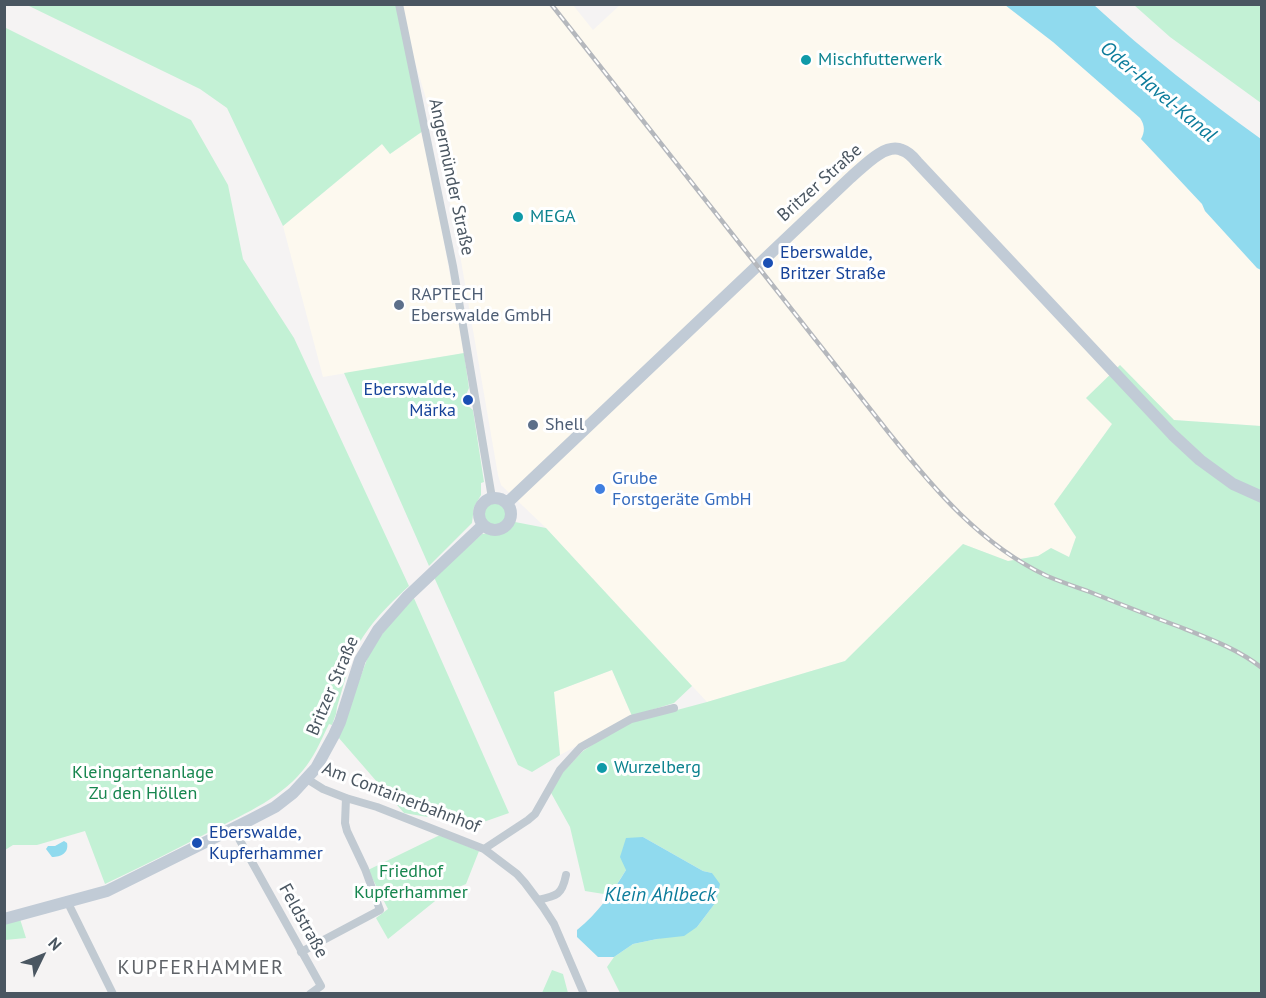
<!DOCTYPE html>
<html>
<head>
<meta charset="utf-8">
<style>
  body { margin:0 }
  #map { position:relative; width:1266px; height:998px; overflow:hidden; background:#f5f3f3; font-family:"PT Sans",sans-serif }
  canvas { display:block }
  .frame { position:absolute; inset:0; border:6px solid #4a5661; pointer-events:none }
  .north { position:absolute; left:12px; top:926px; width:60px; height:60px; -webkit-text-stroke:4px #fff; paint-order:stroke; rotate:47deg; font-size:16px; font-weight:700; line-height:24px; text-align:center; color:#4a5661 }
  .north::after { content:''; display:block; margin:auto; width:21px; height:27px; background:#4a5661; clip-path:polygon(50% 0,100% 100%,50% 72%,0 100%) }
</style>
</head>
<body>
<div id="map">
<canvas width="1266" height="998"></canvas>
<div class="frame"></div>
<div class="north">N</div>
</div>
<script>
const g = document.querySelector('canvas').getContext('2d');
g.lineJoin = 'round';
function paint(path, color) { g.fillStyle = color; g.fill(path, 'evenodd'); }
function trace(path, color, width, dash) { g.strokeStyle = color; g.lineWidth = width; g.lineCap = dash ? 'butt' : 'round'; g.setLineDash(dash || []); g.stroke(path); }
function label(font, color, halo, rows, align = 'center') {
  g.font = font + ' "PT Sans",sans-serif'; g.lineWidth = 6; g.setLineDash([]); g.textBaseline = 'middle'; g.strokeStyle = halo; g.fillStyle = color; for (const [text, x, y, turn = 0] of rows) {
    g.save(); g.translate(x, y); g.rotate((+turn || 0) * Math.PI / 180); g.textAlign = isNaN(turn) ? turn : align; if (halo) g.strokeText(text, 0, 0); g.fillText(text, 0, 0); g.restore();
  }
}
paint(new Path2D(`
  M399,5H573L593,30L620,5H1005L1053,42L1140,118L1144,127V133L1141,139L1202,204L1205,211L1257,268L1261,270V426L1174,420L1120,365L1086,398L1112,424L1054,504L1076,537L1069,557L1051,548L1038,556L1008,561L963,544L845,661L707,702L546,528L501,485L498,475L455,226L434,125L405,29Z
  M423,131L441,226L464,353L323,377L283,226L382,144L390,154Z
  M612,670L632,716L560,755L554,692Z`), '#fdf9ef');
paint(new Path2D(`
  M27,5H399L423,131L390,154L382,144L283,226L227,108L200,89Z
  M1134,5H1261V103L1170,37Z
  M4,27L191,120L228,185L243,259L294,338L409,586C387,606 363,630 352,658C346,674 342,691 337,707L336,714L332,725L329,724C322,738 316,753 307,765C284,797 246,813 213,830C177,849 141,867 105,884L85,831L37,845H13L5,850Z
  M464,353L469,388L466,395L467,405L473,410L484,482L481,483V495L474,507L472,523L429,566L344,373Z
  M1120,365L1174,420L1261,426V993H620L607,967L614,957L633,944L657,939L697,927L716,902L712,873L703,871L643,837L626,870L610,895L585,891L570,827L550,791L563,772L583,751L607,735L632,722L707,702L845,661L963,544L1008,561L1038,556L1051,548L1069,557L1076,537L1054,504L1112,424L1086,398Z
  M484 514a11 11 0 1 1 22 0a11 11 0 1 1-22 0Z
  M515,522L546,528L692,686L674,703L632,716L612,670L554,692L560,755L532,772L518,765L434,577L482,534L502,531Z
  M413,596L509,813L475,825L404,813L338,737L372,646Z
  M440,835L479,851L466,884L445,893L388,939L376,918L388,909L368,870Z
  M20,919L26,938L5,940V922Z
  M552,970L563,974L568,993H542Z`), '#c3f1d5');
paint(new Path2D(`
  M1005,5H1094C1147,54 1203,97 1261,139V270L1257,268L1205,211L1202,204L1141,139C1145,132 1145,125 1140,118L1053,42Z
  M643,837L703,871L712,873L720,884L716,902L697,927L684,936L657,939L633,944L614,957H598L577,937V930C598,913 612,893 626,870L620,857L626,838Z
  M64,841L67,843C69,853 61,857 52,857L46,849L48,846H55Z`), '#90daee');
trace(new Path2D(`
  M399,4L453,266L492,498
  M307,779L323,789L346,798L377,807L484,849L517,874L525,883L543,907L554,924L584,994
  M233,828L321,986L310,994
  M484,849L528,820L535,814L560,770L581,747L631,719L674,708
  M538,900C557,896 562,895 566,875
  M68,903L113,994
  M301,952L380,910L365,869L347,831L345,823L346,798`), '#c1cad2', 8);
trace(new Path2D(`
  M479 514a16 16 0 1 1 32 0a16 16 0 1 1-32 0Z
  M507,503L850,178C862,168 885,142 902,150C908,152 913,157 917,162L1173,435L1200,460L1233,484L1262,497
  M4,919L107,891L250,820L275,807L293,793L316,768L334,735L340,722L360,660L378,630L408,596L483,525`), '#c1cbd6', 12);
const rail = new Path2D(`
  M551,4L889,433C934,489 981,545 1047,576C1061,582 1076,587 1090,592C1120,604 1150,616 1180,627C1208,638 1238,649 1262,668`);
trace(rail, '#b5b8bd', 4.5);
trace(rail, '#fff', 2, [7]);
for (const [x, y, r, color] of [
  [806,60,6,"#0f9aa8"],
  [518,217,6,"#0f9aa8"],
  [768,263,6,"#1a4fb4"],
  [399,305,6,"#5c6f8a"],
  [468,400,6,"#1a4fb4"],
  [533,425,6,"#5c6f8a"],
  [600,489,6,"#3f7fe0"],
  [602,768,6,"#0f9aa8"],
  [197,843,6,"#1a4fb4"]
]) { const dot = new Path2D(); dot.arc(x, y, r, 0, 2 * Math.PI); g.fillStyle = color; g.fill(dot); trace(dot, '#fff', 2); }
label('18px', '#0d838f', '#fff', [
  ["Mischfutterwerk",818,60],
  ["MEGA",530,217],
  ["Wurzelberg",614,768]
], 'left');
label('18px', '#4a5661', '#fff', [
  ["Angermünder Straße",451,177,78],
  ["Britzer Straße",820,183,-42],
  ["Britzer Straße",333,686,-67],
  ["Am Containerbahnhof",401,798,21],
  ["Feldstraße",303,921,61]
]);
label('18px', '#164399', '#fff', [
  ["Eberswalde,",780,253],
  ["Britzer Straße",780,274],
  ["Eberswalde,",456,390,"right"],
  ["Märka",456,411,"right"],
  ["Eberswalde,",209,833],
  ["Kupferhammer",209,854]
], 'left');
label('18px', '#4e5e75', '#fff', [
  ["RAPTECH",411,295],
  ["Eberswalde GmbH",411,316],
  ["Shell",545,425]
], 'left');
label('18px', '#366cbe', '#fff', [
  ["Grube",612,479],
  ["Forstgeräte GmbH",612,500]
], 'left');
label('18px', '#17864f', '#fff', [
  ["Kleingartenanlage",143,773],
  ["Zu den Höllen",143,794],
  ["Friedhof",411,872],
  ["Kupferhammer",411,893]
]);
label('italic 20px', '#0c7c9b', '#fff', [
  ["Oder-Havel-Kanal",1158,92,40],
  ["Klein Ahlbeck",660,895]
]);
g.letterSpacing = '1.5px';
label('20px', '#5f6368', '#fff', [
  ["KUPFERHAMMER",201,968]
]);
g.letterSpacing = '0px';
</script>
</body>
</html>
